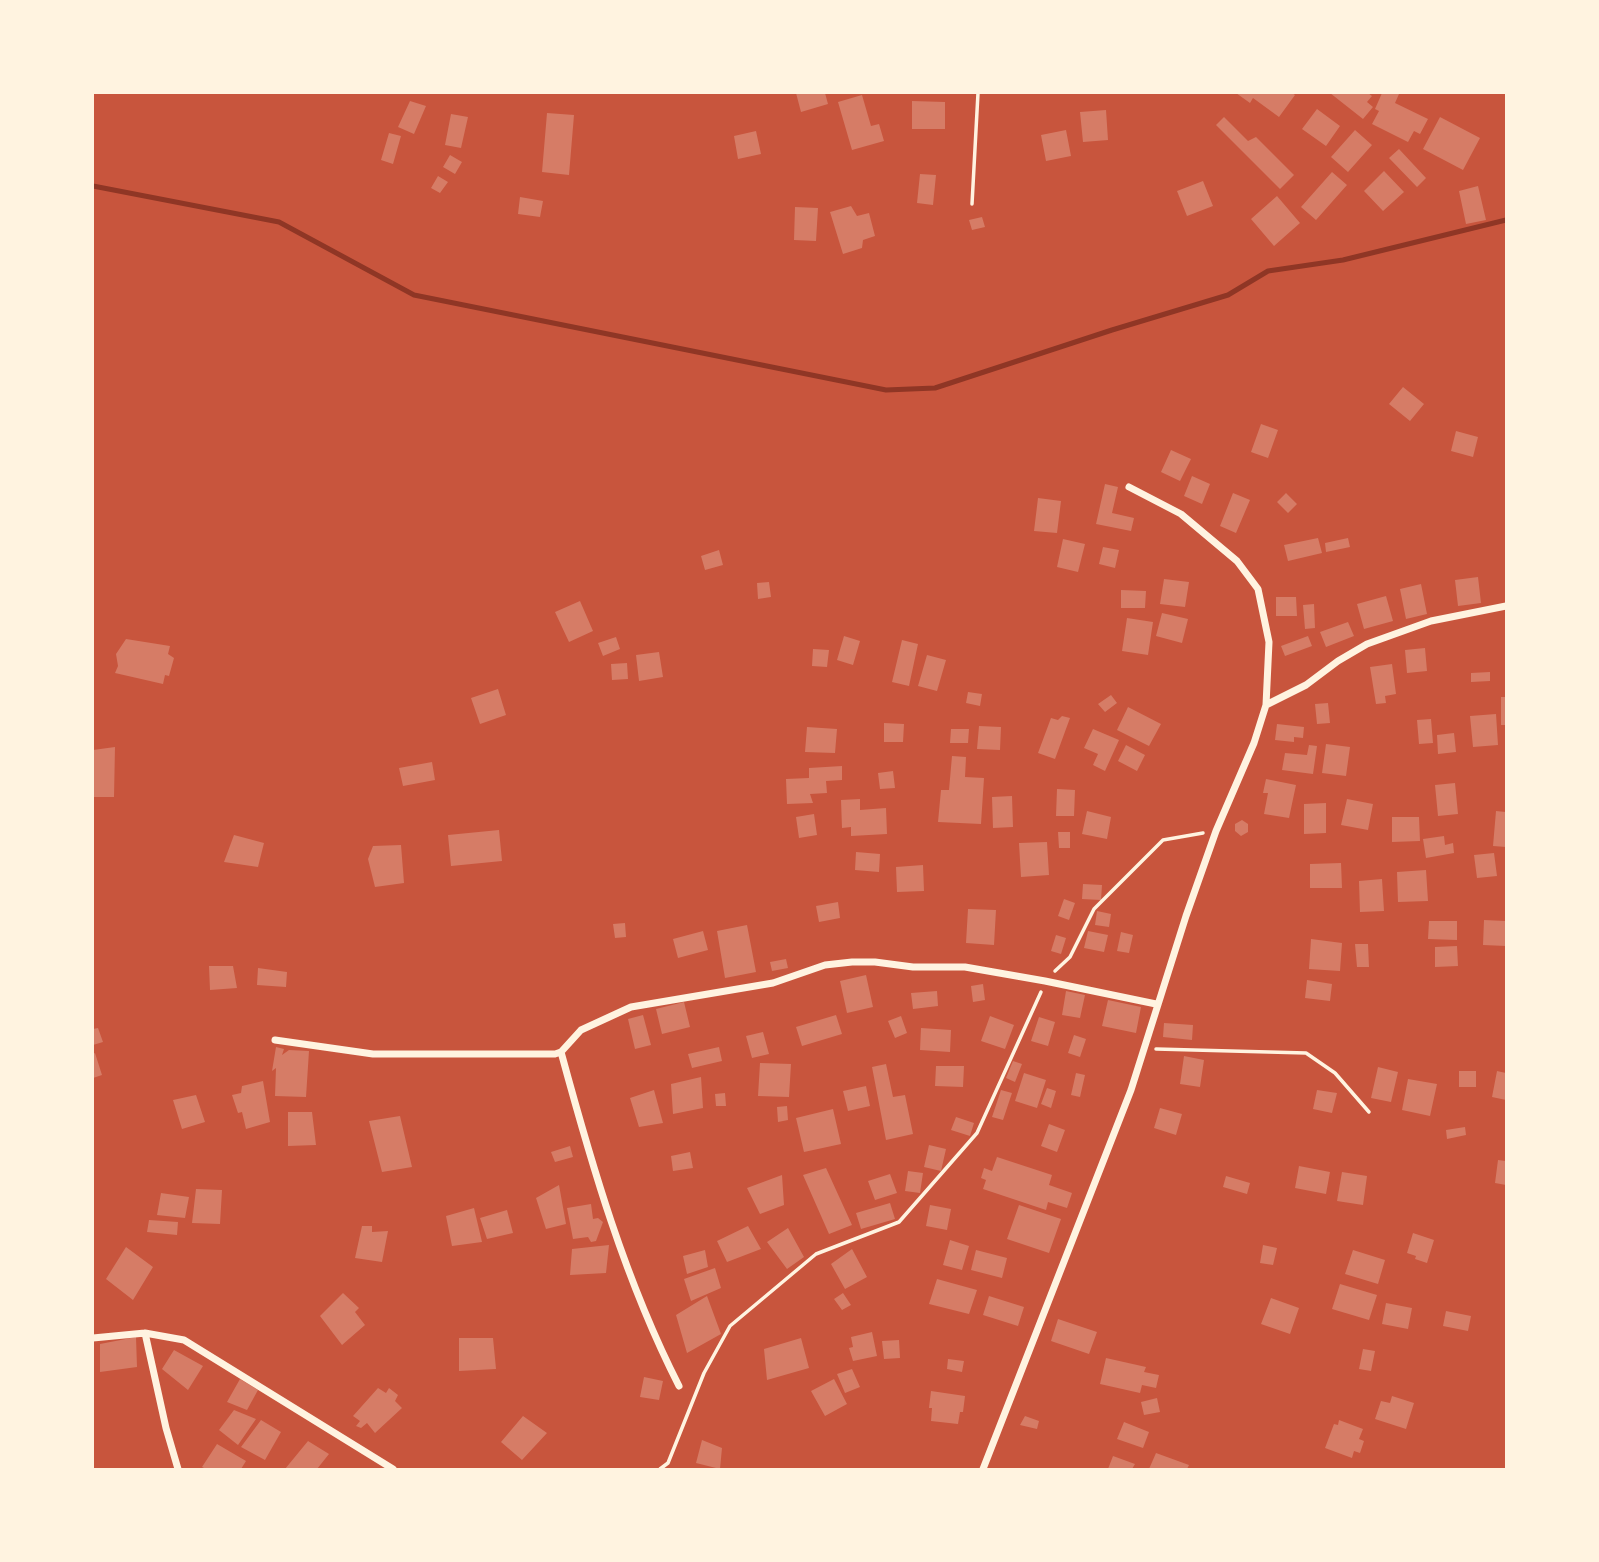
<!DOCTYPE html>
<html>
<head>
<meta charset="utf-8">
<style>
  body { margin:0 }
  #map { position:relative; width:1599px; height:1562px; overflow:hidden; background:#c8553d; font-family:"Exo 2",sans-serif }
  canvas { display:block }
  .frame { position:absolute; inset:0; border:94px solid #fff3e0; pointer-events:none }
</style>
</head>
<body>
<div id="map">
<canvas width="1599" height="1562"></canvas>
<div class="frame"></div>
</div>
<script>
const g = document.querySelector('canvas').getContext('2d');
g.lineJoin = 'round';
function trace(path, color, width, dash) { g.strokeStyle = color; g.lineWidth = width; g.lineCap = dash ? 'butt' : 'round'; g.setLineDash(dash || []); g.stroke(path); }
function paint(path, color) { g.fillStyle = color; g.fill(path, 'evenodd'); }
trace(new Path2D(`
  M93,186L279,222L414,295L886,390L935,388L1112,330L1228,295L1268,271L1343,260L1506,220`), '#8f3625', 5);
paint(new Path2D(`
  M796,93H825L828,104L801,112Z
  M1236,93H1292L1295,95L1279,117L1253,98L1250,103Z
  M1330,93H1368L1372,96L1367,102L1373,107L1363,119Z
  M1382,93L1399,94L1395,103L1428,119L1420,134L1414,131L1408,142L1372,124L1379,111L1375,109Z
  M862,95L871,126L879,124L884,141L852,150L838,102Z
  M410,101L426,106L414,134L398,127Z
  M912,101L945,102V129H912Z
  M1317,109L1340,126L1326,146L1302,129Z
  M1106,110L1108,140L1083,142L1080,112Z
  M547,113L574,115L569,175L542,172Z
  M451,114L468,117L461,148L445,145Z
  M1224,117L1248,141L1256,137L1294,175L1280,189L1216,125Z
  M1440,117L1480,138L1463,170L1423,149Z
  M1066,130L1071,156L1046,161L1041,135Z
  M1355,130L1372,145L1348,172L1331,157Z
  M756,131L761,154L738,159L734,136Z
  M389,133L401,136L393,164L381,160Z
  M1399,149L1426,178L1417,187L1389,158Z
  M450,155L462,162L455,174L443,167Z
  M1384,171L1404,192L1383,211L1364,191Z
  M1332,172L1347,185L1316,220L1301,207Z
  M920,174L936,175L933,205L917,203Z
  M438,176L448,182L440,193L431,188Z
  M1203,181L1213,206L1187,216L1177,191Z
  M1478,186L1486,220L1466,224L1459,191Z
  M1277,196L1300,223L1274,246L1251,219Z
  M520,197L543,201L540,217L518,214Z
  M851,206L857,216L869,213L875,236L863,240L862,248L843,254L830,212Z
  M795,207L818,208L816,241L794,240Z
  M982,217L985,227L972,230L969,220Z
  M1403,387L1424,404L1410,421L1389,404Z
  M1261,424L1278,430L1268,458L1251,452Z
  M1456,431L1478,437L1473,457L1451,451Z
  M1171,450L1191,459L1180,481L1161,472Z
  M1192,476L1210,484L1202,504L1184,496Z
  M1105,484L1118,487L1112,513L1134,518L1131,531L1096,524Z
  M1233,493L1250,500L1236,533L1220,526Z
  M1286,493L1297,504L1288,513L1277,502Z
  M1038,498L1061,501L1057,533L1034,531Z
  M1318,538L1322,553L1288,561L1284,545Z
  M1348,538L1350,547L1326,552L1325,543Z
  M1063,539L1085,544L1078,572L1057,567Z
  M1103,547L1119,550L1115,568L1099,564Z
  M719,550L723,565L705,570L701,556Z
  M1478,577L1481,603L1458,606L1455,580Z
  M1164,579L1189,582L1185,607L1160,604Z
  M769,582L771,597L758,599L757,583Z
  M1421,584L1427,614L1406,619L1400,589Z
  M1121,590L1146,591L1145,608H1121Z
  M1386,596L1393,621L1364,629L1357,604Z
  M1276,597H1296L1297,616H1276Z
  M580,601L593,631L569,642L555,612Z
  M1314,604L1315,628L1305,629L1303,605Z
  M1162,613L1188,619L1182,643L1156,636Z
  M1127,618L1153,622L1148,655L1122,651Z
  M1348,622L1354,636L1326,647L1320,632Z
  M844,636L860,641L853,665L837,660Z
  M1308,636L1312,646L1285,656L1281,646Z
  M616,637L620,649L603,656L598,643Z
  M126,639L170,646L168,654L174,658L169,676L165,675L163,684L115,673L118,666L116,654Z
  M902,640L918,644L909,686L892,682Z
  M1425,648L1427,671L1407,673L1405,650Z
  M813,649L829,650L827,667L812,666Z
  M659,652L663,677L639,681L636,655Z
  M927,655L946,660L937,691L918,686Z
  M627,663L628,679L612,680L611,664Z
  M1392,664L1396,694L1385,696L1386,703L1376,704L1370,667Z
  M1490,672V681L1471,682V673Z
  M498,689L506,715L480,724L471,698Z
  M968,692L982,694L980,706L966,703Z
  M1111,695L1117,703L1105,712L1098,704Z
  M1501,697H1506V725H1501Z
  M1328,703L1330,723L1317,724L1315,704Z
  M1128,707L1161,724L1149,746L1117,730Z
  M1496,714L1498,745L1473,747L1470,716Z
  M1062,716L1070,718L1055,759L1038,753L1051,718L1058,720Z
  M1431,719L1433,743L1419,744L1417,720Z
  M884,723L904,724L903,742H884Z
  M1277,724L1304,727L1303,738L1294,737V742L1275,740Z
  M979,726L1001,727L1000,750L977,749Z
  M807,727L837,729L835,753L805,752Z
  M951,729H969L968,743H950Z
  M1093,729L1119,740L1105,771L1093,765L1098,754L1084,748Z
  M1454,733L1456,752L1438,754L1437,735Z
  M1326,744L1350,747L1346,776L1322,773Z
  M1126,745L1145,755L1137,771L1118,761Z
  M1309,745L1317,746L1313,774L1282,770L1285,753L1307,755Z
  M115,747L114,797H93V750Z
  M952,756L966,757L965,777L984,778L981,824L938,822L941,790H949Z
  M432,762L435,780L403,786L399,768Z
  M842,766V780L826,781L827,793L810,794L813,803L787,804L786,779L809,778V768Z
  M893,771L895,788L880,789L878,773Z
  M1266,779L1296,785L1289,818L1264,814L1268,793H1263Z
  M1455,783L1458,814L1438,816L1435,785Z
  M1057,789L1075,790L1074,816H1056Z
  M1012,796L1013,827L993,828L992,797Z
  M860,799V810L886,808L887,834L851,836V827L842,828L841,800Z
  M1347,799L1373,804L1368,830L1341,825Z
  M1326,803V833L1304,834V804Z
  M1087,811L1111,817L1107,839L1082,834Z
  M1496,811L1506,812V847L1493,846Z
  M814,814L817,835L799,838L796,817Z
  M1392,817H1419L1420,841L1392,842Z
  M1242,820L1248,824V832L1241,836L1235,831V824Z
  M499,830L502,861L451,866L448,835Z
  M1058,832H1070V848H1059Z
  M234,835L264,843L258,867L224,862Z
  M1444,836L1445,845L1453,843L1454,853L1426,858L1423,839Z
  M1047,842L1049,875L1021,877L1019,843Z
  M401,845L404,883L375,887L368,859L373,846Z
  M856,852L880,854L879,872L855,870Z
  M1494,853L1497,876L1477,878L1474,855Z
  M1341,863L1342,888H1310V864Z
  M923,865L924,891L897,892L896,867Z
  M1426,870L1428,901L1398,902L1397,872Z
  M1382,879L1384,911L1360,912L1359,881Z
  M1083,884L1102,885L1101,900L1082,899Z
  M1064,899L1075,903L1069,920L1058,916Z
  M838,902L840,918L819,922L816,906Z
  M968,909L996,910L994,945L966,943Z
  M1097,911L1111,914L1109,927L1095,925Z
  M1484,920L1506,921V946L1483,945Z
  M1429,921H1457V940L1428,939Z
  M625,923L626,937L615,938L613,924Z
  M747,925L756,972L725,978L717,931Z
  M703,931L708,950L678,958L673,939Z
  M1088,931L1108,935L1104,952L1084,948Z
  M1121,932L1133,935L1129,953L1117,951Z
  M1056,935L1066,938L1061,954L1051,951Z
  M1311,939L1342,943L1340,971L1309,969Z
  M1355,944H1368L1369,967H1357Z
  M1457,946L1458,966L1435,967V947Z
  M786,959L788,968L772,971L770,962Z
  M209,966H233L237,988L210,990Z
  M258,968L287,972L286,987L257,985Z
  M866,975L873,1007L847,1013L840,981Z
  M1307,980L1332,984L1330,1001L1305,998Z
  M983,984L985,1000L973,1002L971,986Z
  M937,991L938,1006L913,1009L911,993Z
  M1066,991L1085,995L1080,1018L1062,1015Z
  M1108,1000L1141,1007L1136,1033L1102,1026Z
  M684,1002L690,1027L662,1034L656,1009Z
  M643,1015L651,1045L635,1049L628,1019Z
  M836,1015L842,1034L802,1046L796,1027Z
  M901,1016L907,1033L895,1038L888,1021Z
  M990,1016L1014,1025L1005,1049L981,1041Z
  M1039,1017L1055,1022L1048,1046L1031,1041Z
  M1164,1023L1193,1025L1192,1040L1163,1037Z
  M98,1028L103,1042L93,1045V1029Z
  M921,1028L951,1030L950,1052L920,1050Z
  M763,1032L769,1054L752,1058L746,1036Z
  M1074,1035L1086,1039L1080,1057L1068,1053Z
  M276,1047L284,1049L282,1055L289,1050L309,1051L306,1097L275,1096L276,1068L272,1071Z
  M719,1047L722,1061L692,1068L688,1054Z
  M95,1053L102,1075L93,1078V1054Z
  M1184,1056L1204,1060L1200,1087L1180,1084Z
  M1013,1061L1022,1064L1015,1082L1006,1078Z
  M760,1063L791,1064L789,1097L758,1096Z
  M886,1064L893,1097L905,1095L913,1134L886,1140L872,1067Z
  M936,1066H964L963,1087L935,1086Z
  M1378,1067L1398,1072L1391,1102L1371,1098Z
  M1459,1071H1476V1087H1459Z
  M1497,1071L1506,1073V1100L1492,1097Z
  M1024,1073L1046,1080L1037,1108L1015,1101Z
  M1076,1073L1085,1075L1080,1097L1071,1095Z
  M701,1077L703,1108L673,1114L671,1084Z
  M1408,1079L1437,1084L1430,1116L1402,1110Z
  M263,1081L270,1122L246,1129L242,1112L238,1113L232,1095L241,1093L242,1086Z
  M866,1086L870,1106L848,1111L843,1091Z
  M1047,1088L1056,1091L1051,1108L1041,1104Z
  M654,1090L663,1123L639,1127L630,1098Z
  M1001,1090L1012,1093L1003,1120L992,1117Z
  M1317,1090L1337,1093L1332,1113L1313,1109Z
  M725,1093L726,1106H716L715,1094Z
  M196,1095L205,1122L182,1129L173,1100Z
  M787,1106L788,1120L778,1122L777,1107Z
  M1160,1108L1182,1114L1176,1135L1154,1128Z
  M833,1109L841,1144L804,1152L796,1118Z
  M288,1112H312L316,1145L288,1146Z
  M400,1116L412,1167L382,1172L369,1121Z
  M956,1117L974,1123L970,1136L951,1130Z
  M1049,1124L1065,1130L1057,1152L1041,1146Z
  M1465,1127L1466,1135L1447,1139L1446,1130Z
  M929,1145L946,1149L941,1171L924,1167Z
  M570,1146L573,1157L555,1162L551,1152Z
  M690,1152L693,1168L673,1171L671,1156Z
  M997,1157L1052,1175L1049,1185L1072,1193L1067,1208L1048,1202L1046,1210L983,1189L986,1180L981,1178L984,1168L992,1171Z
  M1498,1160L1506,1161V1185L1495,1183Z
  M1299,1166L1330,1172L1326,1194L1295,1188Z
  M826,1168L852,1225L829,1234L803,1175Z
  M908,1171L923,1173L920,1193L905,1191Z
  M1342,1172L1367,1176L1363,1205L1337,1201Z
  M890,1174L897,1193L875,1200L868,1181Z
  M782,1175L784,1205L760,1214L747,1188Z
  M1226,1176L1250,1183L1247,1194L1223,1187Z
  M559,1185L566,1224L546,1229L536,1198Z
  M196,1189L222,1190L220,1224L192,1223Z
  M161,1193L189,1197L185,1218L157,1215Z
  M890,1203L895,1219L861,1229L856,1213Z
  M591,1204L593,1219L598,1218L603,1222L596,1241L591,1242L588,1237L573,1239L567,1208Z
  M930,1205L951,1209L947,1230L926,1226Z
  M1019,1205L1061,1219L1049,1253L1007,1239Z
  M474,1208L482,1242L452,1246L446,1216Z
  M507,1210L513,1233L487,1239L480,1218Z
  M149,1220L178,1222L177,1235L147,1232Z
  M362,1226H372V1232L388,1231L382,1262L355,1258Z
  M748,1226L761,1249L727,1262L717,1241Z
  M788,1228L804,1257L787,1269L767,1242Z
  M1413,1233L1434,1240L1427,1263L1415,1259L1416,1256L1407,1253Z
  M950,1240L969,1246L962,1270L943,1265Z
  M609,1245L606,1273L570,1275L572,1249Z
  M1263,1245L1277,1248L1273,1265L1260,1263Z
  M126,1247L153,1267L133,1300L106,1279Z
  M852,1249L867,1277L845,1289L831,1264Z
  M705,1250L708,1267L687,1274L683,1256Z
  M976,1250L1007,1258L1002,1278L971,1270Z
  M1353,1250L1385,1260L1378,1284L1345,1274Z
  M715,1268L721,1288L691,1301L684,1279Z
  M937,1279L977,1290L969,1314L929,1304Z
  M1340,1284L1377,1295L1369,1320L1332,1309Z
  M343,1293L359,1308L355,1312L365,1325L342,1345L320,1316Z
  M843,1293L851,1305L842,1310L834,1299Z
  M707,1296L721,1334L687,1353L676,1315Z
  M989,1296L1024,1307L1018,1326L983,1315Z
  M1271,1298L1299,1308L1290,1334L1261,1324Z
  M1386,1303L1412,1308L1408,1329L1382,1324Z
  M1446,1311L1471,1316L1468,1331L1443,1326Z
  M1058,1319L1097,1332L1089,1354L1051,1341Z
  M872,1332L877,1356L853,1361L849,1348L853,1347L851,1337Z
  M136,1337L137,1367L100,1372V1344Z
  M459,1338H493L496,1369L459,1371Z
  M801,1338L809,1368L767,1380L764,1349Z
  M899,1340L900,1358L884,1359L882,1341Z
  M1363,1349L1375,1351L1371,1371L1359,1369Z
  M174,1350L203,1366L188,1390L162,1369Z
  M1106,1358L1146,1367L1144,1372L1159,1375L1156,1388L1142,1385L1140,1393L1100,1384Z
  M948,1359L964,1361L962,1372L947,1369Z
  M852,1369L860,1387L845,1393L837,1374Z
  M644,1377L663,1381L659,1400L640,1397Z
  M240,1379L258,1390L247,1410L227,1402Z
  M834,1379L847,1404L825,1416L811,1391Z
  M378,1388L386,1393L389,1388L398,1395L395,1401L402,1408L375,1433L367,1423L361,1428L356,1426L360,1421L353,1416Z
  M931,1391L965,1396L963,1412H960L958,1424L931,1421L932,1408H929Z
  M1392,1396L1414,1403L1406,1429L1375,1419L1381,1401L1390,1403Z
  M1157,1398L1160,1412L1144,1415L1141,1402Z
  M234,1410L256,1419L238,1445L219,1430Z
  M523,1416L547,1433L522,1460L501,1442Z
  M1025,1416L1039,1421L1037,1429L1020,1425Z
  M261,1420L281,1432L265,1460L241,1447Z
  M1339,1420L1363,1429L1359,1439L1364,1441L1360,1453L1354,1451L1352,1458L1325,1448L1334,1424L1338,1425Z
  M1124,1422L1149,1432L1143,1448L1117,1439Z
  M702,1440L722,1448L720,1469L696,1463Z
  M308,1441L329,1454L317,1469H285Z
  M217,1444L246,1461L241,1469H206L202,1467Z
  M1156,1453L1189,1465L1187,1469H1149Z
  M1113,1456L1135,1464L1132,1469H1108Z`), '#d67c66');
trace(new Path2D(`
  M972,204L978,93
  M1055,971L1070,957L1094,909L1163,840L1203,833
  M1156,1049L1306,1053L1335,1073L1369,1112
  M660,1469L668,1463L704,1373L730,1326L816,1254L899,1222L977,1133L1041,992`), '#fff3e0', 3.5);
trace(new Path2D(`
  M1129,487L1181,514L1237,561L1258,589L1269,642L1266,705
  M275,1040L373,1054H555L561,1052L581,1030L631,1007L773,983L825,965L852,962H875L913,967H965L1045,981L1156,1004
  M561,1052C592,1166 625,1280 679,1386
  M145,1333L166,1428L178,1469
  M93,1338L145,1333L184,1340L393,1469
  M983,1469L1131,1090L1186,916L1216,831L1254,743L1266,705L1306,685L1338,661L1367,644L1431,621L1506,606`), '#fff3e0', 7);
</script>
</body>
</html>
